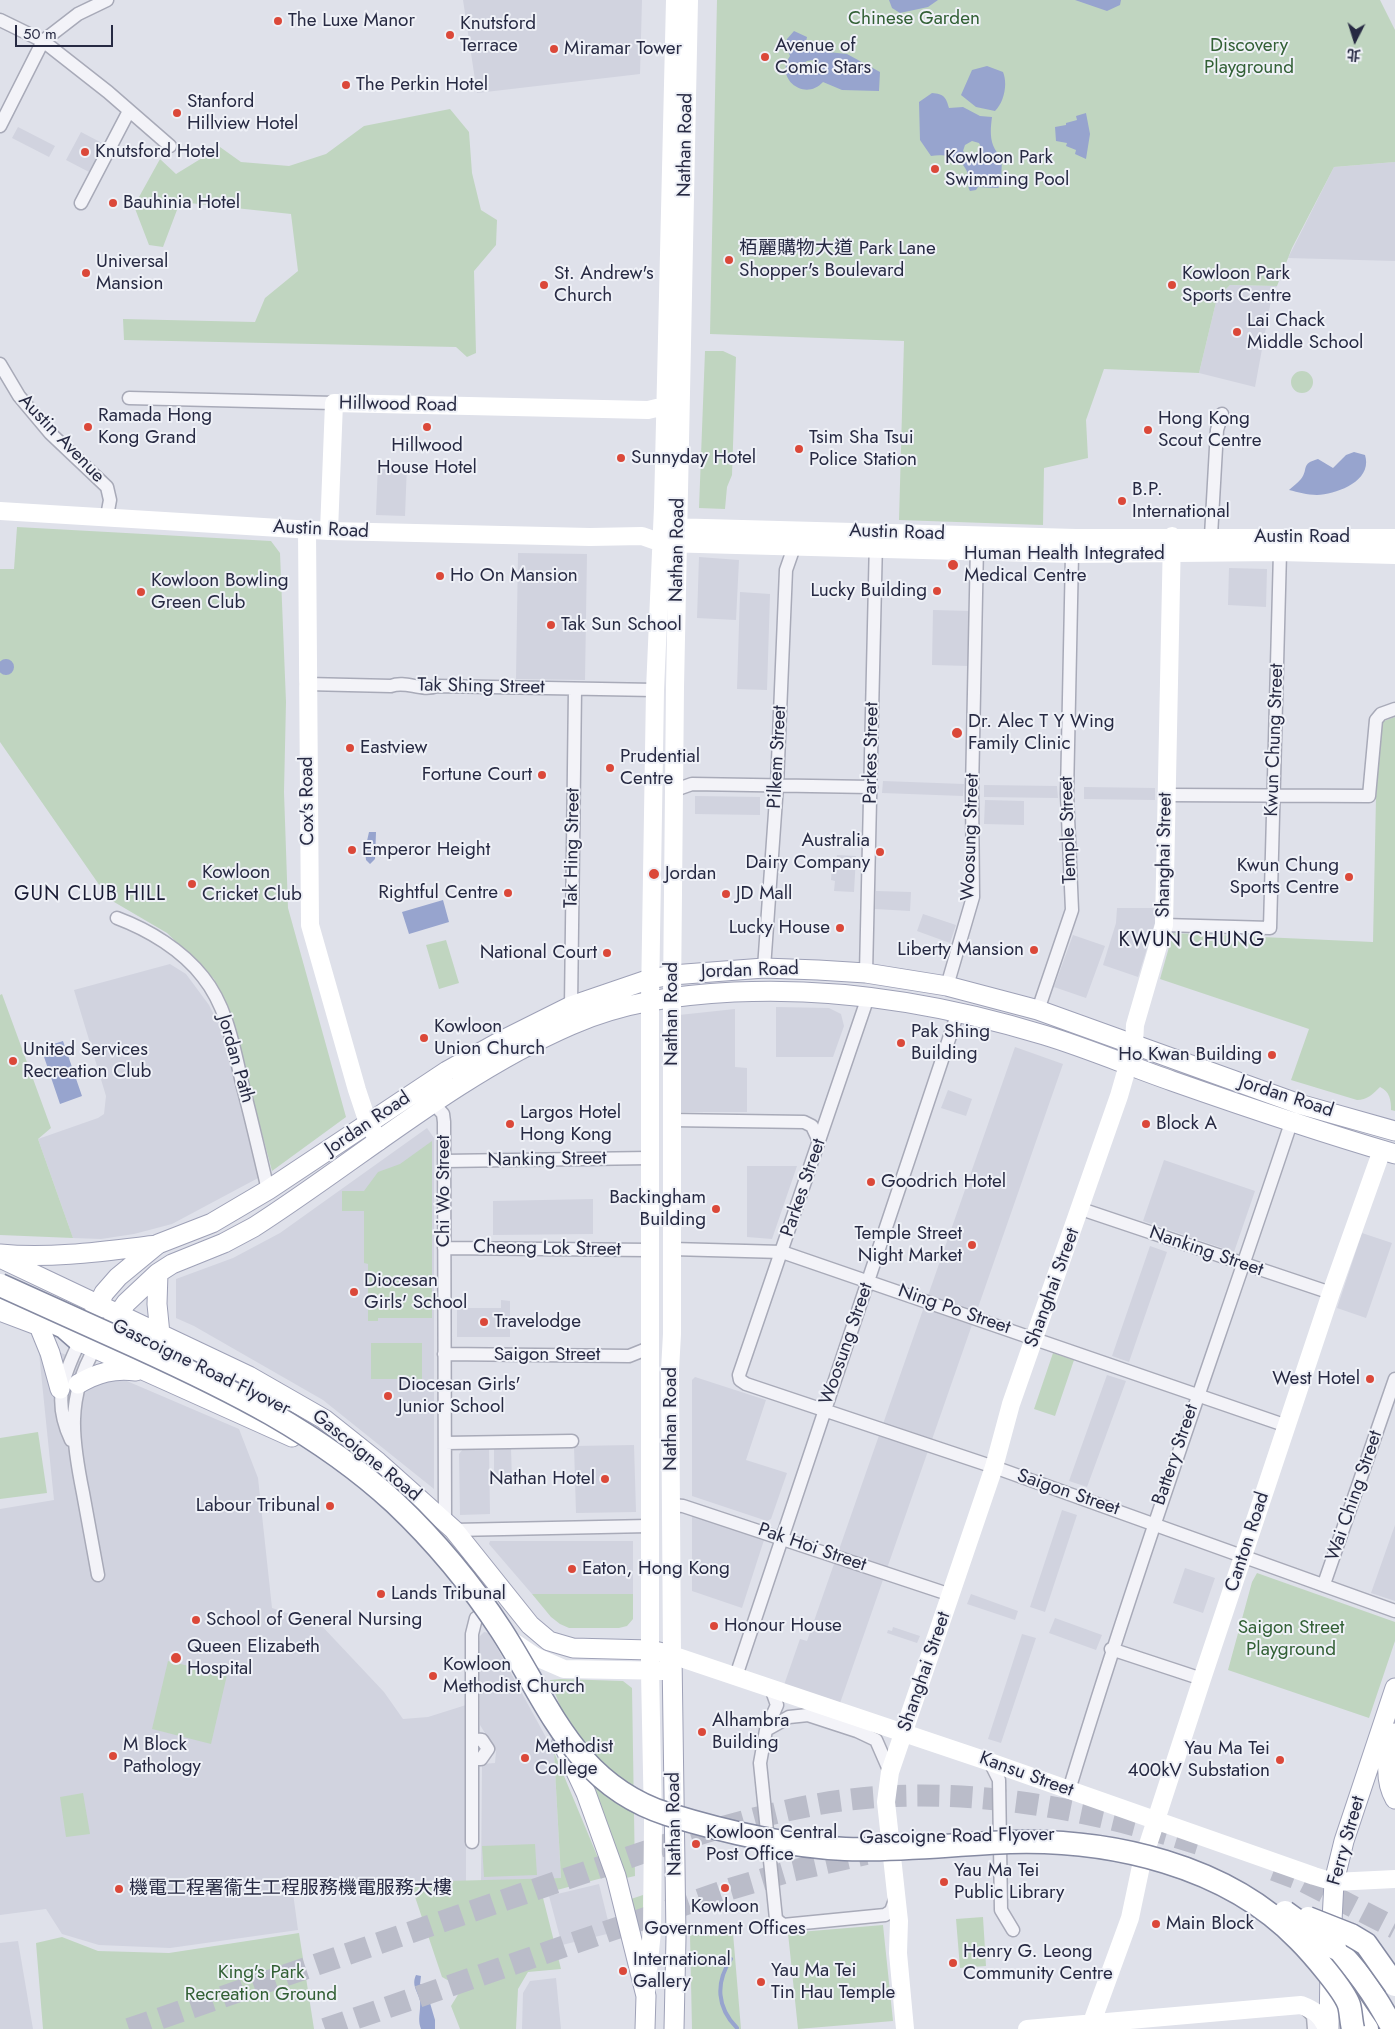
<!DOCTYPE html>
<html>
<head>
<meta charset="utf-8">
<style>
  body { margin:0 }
  #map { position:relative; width:1395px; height:2029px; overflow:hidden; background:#dfe1ea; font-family:Jost,"Noto Sans TC",sans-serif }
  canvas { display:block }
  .north { position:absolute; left:1330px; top:15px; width:50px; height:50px; -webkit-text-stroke:4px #eff1f7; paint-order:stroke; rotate:185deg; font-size:14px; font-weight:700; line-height:20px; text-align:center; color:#272a43 }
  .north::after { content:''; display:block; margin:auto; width:18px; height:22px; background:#272a43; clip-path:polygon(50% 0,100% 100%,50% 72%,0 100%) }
  .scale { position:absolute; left:15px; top:25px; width:98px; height:22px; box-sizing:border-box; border:2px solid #272a43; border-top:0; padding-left:6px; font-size:15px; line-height:18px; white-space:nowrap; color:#272a43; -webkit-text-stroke:4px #eff1f7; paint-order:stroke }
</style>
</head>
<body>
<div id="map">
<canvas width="1395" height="2029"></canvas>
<div class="north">北</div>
<div class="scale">50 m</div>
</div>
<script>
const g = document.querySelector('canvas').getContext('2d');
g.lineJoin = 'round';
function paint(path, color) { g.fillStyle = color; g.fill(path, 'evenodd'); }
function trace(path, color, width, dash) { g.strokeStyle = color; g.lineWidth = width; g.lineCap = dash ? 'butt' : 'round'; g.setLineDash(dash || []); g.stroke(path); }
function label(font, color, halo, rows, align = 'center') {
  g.font = font + ' Jost,"Noto Sans TC",sans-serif'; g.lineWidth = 4; g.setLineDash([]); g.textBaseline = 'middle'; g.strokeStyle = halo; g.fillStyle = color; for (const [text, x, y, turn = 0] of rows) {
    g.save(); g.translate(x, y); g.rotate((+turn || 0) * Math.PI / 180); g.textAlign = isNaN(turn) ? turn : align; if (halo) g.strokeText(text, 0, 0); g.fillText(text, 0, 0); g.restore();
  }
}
paint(new Path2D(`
  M463,0H642L640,74L477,93Z
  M18,127L55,146L49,157L12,138Z
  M81,132L104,144L89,172L66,160Z
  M1395,162V261L1288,258L1334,167Z
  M1230,285L1277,286L1272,295L1255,387L1199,373L1217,298Z
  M378,463L407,464L405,516L376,515Z
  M518,553L587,554L585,680L516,679Z
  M699,557L739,560L736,620L697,618Z
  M1229,568L1267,569L1266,607L1228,605Z
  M740,592L770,594L767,690L737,689Z
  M933,610L970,611L969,666L932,665Z
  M883,781L964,784L963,796L882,793Z
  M984,785L1057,786L1058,798L984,797Z
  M1084,787L1155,788V800L1084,799Z
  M695,796L760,797V815L695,814Z
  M985,800L1024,801V825L984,824Z
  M837,855L856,856L854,892L834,891L835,881L831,880L832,866H836Z
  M876,891L911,892L910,911L875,909Z
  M1117,908H1155V923L1138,977L1103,965L1116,923Z
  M923,914L956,925L950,943L917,931Z
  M1073,935L1105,946L1086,998L1054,987Z
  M170,964L186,974L209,1005L223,1033L260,1177L172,1224L134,1234L101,1239L73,1238L38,1139L98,1118L104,1114L106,1096L74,990Z
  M776,1007L829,1008L841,1014L844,1026L833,1057H776Z
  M735,1009V1067L747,1068V1112H679V1015Z
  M1015,1047L1063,1064L839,1706L784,1685L800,1639L807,1641Z
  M948,1090L972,1099L966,1116L941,1108Z
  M427,1128L434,1138V1489L323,1400L194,1326L176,1318V1279L233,1258L280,1233Z
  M1164,1160L1255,1191L1234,1252L1143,1221Z
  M747,1166H797L772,1239L747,1237Z
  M593,1199V1234L493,1235V1201Z
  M1362,1233L1392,1243L1366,1318L1337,1308Z
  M1150,1246L1167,1252L1129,1362L1112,1356Z
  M501,1300L510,1301V1337H457V1308H501Z
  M38,1343L239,1429L258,1478L272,1608L320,1624L384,1692L403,1719L428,1717L466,1705V1881L410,1882L293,1893L298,1930L170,1948L99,1945L62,1934L46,1909L0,1915V1509L54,1500Z
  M1107,1375L1126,1381L1087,1487L1069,1481Z
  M695,1377L766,1400L746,1460L787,1473L771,1519L767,1521L692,1496V1380Z
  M634,1445L636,1512L576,1513L574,1446Z
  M464,1448H489L490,1514L460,1515L459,1454Z
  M494,1448H511L512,1481H494Z
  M1062,1510L1077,1515L1045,1612L1030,1607Z
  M692,1516L764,1540L742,1608L692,1591Z
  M1395,1525V1601L1371,1593Z
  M490,1541H633V1594H532L489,1544Z
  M1185,1568L1215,1578L1203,1613L1173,1603Z
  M971,1594L1018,1611L1015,1620L967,1604Z
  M1055,1618L1102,1635L1096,1650L1049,1633Z
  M893,1627L920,1636L917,1643L887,1633L888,1630L892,1631Z
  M484,1632L489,1633L554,1752L561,1878L481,1881L482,1764L495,1763L496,1751L480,1725L479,1642L480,1636Z
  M1022,1634L1036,1638L1001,1743L988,1739Z
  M599,1884L611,1933L562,1945L549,1896Z
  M18,1941L33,2029H0V1943Z
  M556,1978L561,2029H522L523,1993L530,1981Z`), '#d1d3df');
paint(new Path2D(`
  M717,0H1380L1395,30V162L1334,167L1292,248L1277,286L1230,285L1217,298L1199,373L1104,369L1086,420L1088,458L1044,468L1043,525L899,520L904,341L710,334Z
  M450,109L469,132L472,173L481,210L497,220L496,245L474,271L476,353L467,357L456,347L124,340L123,319L255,322L265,298L298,271L291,214L180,202L163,247L149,245L134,206L160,159L176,174L220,147L241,162L289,166L326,154L364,126Z
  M705,351H723L736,357L732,475L727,487L725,509L699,508Z
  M1291 382a11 11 0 1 1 22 0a11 11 0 1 1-22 0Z
  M17,527L271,541L280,553L286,702L284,792L288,908L346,1117L272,1171L233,1025L214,979L167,933L109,899L0,742V569H14Z
  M1395,717V1111L1391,1110C1391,1100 1390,1092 1380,1087C1373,1094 1367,1100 1357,1100L1291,1080L1309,1029L1160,979L1173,933L1373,942L1376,797L1381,722Z
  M446,940L459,983L439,989L426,945Z
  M2,994L51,1128L38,1139L73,1238L0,1235V995Z
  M432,1141V1318H378V1321H368V1264L364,1263V1211H342V1191H364L378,1172L400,1164Z
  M371,1343H422V1379H371Z
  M1053,1353L1074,1360L1055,1416L1034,1409Z
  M38,1432L47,1493L0,1499V1438Z
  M1257,1573L1395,1622V1641L1369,1718L1228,1670L1252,1582Z
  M532,1594H633V1619L627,1626L619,1628H569L560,1624L551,1617Z
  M168,1661L227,1675L211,1744L152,1729Z
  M561,1679L623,1681L632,1688L635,1876L626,1878L550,1680Z
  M554,1752L606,1877L542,1894L561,1969L528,1972L518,1989L516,2029H460L451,2006L462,1988L442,1977L410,1882L561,1878Z
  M83,1793L90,1834L66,1837L60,1797Z
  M535,1844L537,1875L484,1877L482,1846Z
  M643,1895V1922L639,1925L635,1922L631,1899Z
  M983,1917L986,1966L960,1968L956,1919Z
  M883,1925L893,2021L798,2029L788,1933Z
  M299,1933L314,2029H43L36,1943L62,1937L98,1951L169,1953Z
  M733,1933L741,2029H692L690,1935Z`), '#c0d5c0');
paint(new Path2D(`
  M889,0H938L928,7L900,13L892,8Z
  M1075,0H1121L1120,5L1107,11Z
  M794,31L807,37L806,42L814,43L828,52L847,54L880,72L879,91L842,90L823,82C805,102 774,79 790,56L786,46L787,39ZM807,61L813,60L817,63L818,69L815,73L808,74L804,71L800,73L795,70L796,63H804Z
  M987,66L1003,72C1008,84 1004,102 995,111L976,107L961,95L972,70Z
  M932,93C944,94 946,97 949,108L963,107L980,116L992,117C990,133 989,146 1002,158L1001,185L998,188L978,187L976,190L970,191C967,186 969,185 969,179C966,159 948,153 931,156L920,140L919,102ZM972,141L979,143L983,151V157L975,161L963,151L965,145Z
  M1086,113L1090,134L1086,159L1075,154L1076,150L1066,146L1067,143L1056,141L1055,127L1066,125V123L1077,120L1076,116Z
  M1354,452L1365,455C1373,481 1337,494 1317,495C1307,495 1298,492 1289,490C1293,486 1298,483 1301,479C1309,469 1300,464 1318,459L1333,468L1346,455Z
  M-2 667a8 8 0 1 1 16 0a8 8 0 1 1-16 0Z
  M369,832H376L375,859L370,864L366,860L365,850Z
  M443,900L449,922L409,934L402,912Z
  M63,1041L82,1096L60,1104L41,1048Z
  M416,1975L421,1976L420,1984L431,1991L430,2003L435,2020V2029H421C417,2019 421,2012 420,2001C418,1991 411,1986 416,1975Z`), '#97a4ce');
trace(new Path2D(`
  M731,1959C715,1983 717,2008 737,2028`), '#97a4ce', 4);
trace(new Path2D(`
  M1274,1870L1303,1881L1395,1928
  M1326,1936L1384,1971
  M129,2029L659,1847C711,1830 764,1814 819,1804C947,1782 1077,1805 1199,1844
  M325,2029L730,1889L791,1871L866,1854`), '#babcc9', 22, [22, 11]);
const street = new Path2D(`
  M0,20L43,41L108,92L170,146
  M0,126L43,41L78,14L107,0
  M81,203L129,111
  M0,364L19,396L50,433L107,487L110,500L107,516
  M129,398L334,403
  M1211,536L1217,430L1222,414
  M307,684L391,686C406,680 421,692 437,686L655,690
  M675,790L692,784L871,787
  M1167,795L1369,796L1376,720L1381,714L1395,709
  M117,918C149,930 182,950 203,977C228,1008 234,1050 243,1087C252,1121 260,1156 268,1190
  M1164,925L1270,928L1280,552
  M764,968L777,785L786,570L794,547
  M866,973L876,540
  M947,986L973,897L972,791L977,545
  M868,997L739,1375L740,1380L746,1384L994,1467L1395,1611
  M571,1006L575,689
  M1038,1010L1072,910L1067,794L1072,554
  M434,1104L443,1114L444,1122L445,1522
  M672,1120L804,1122L812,1126L819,1141
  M444,1161L650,1158
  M1081,1209L1331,1293
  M444,1248L649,1250
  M672,1249L782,1252L1287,1426
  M95,1348C66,1398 72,1439 83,1493C88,1520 93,1548 98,1575
  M444,1354L629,1356L649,1348
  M71,1440C53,1402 62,1377 80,1341
  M445,1443L572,1441
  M672,1505L683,1506L951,1595
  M454,1530L649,1526
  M1324,1584L1395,1379
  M1111,1649L1202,1679
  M736,1676L958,1012
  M771,1688L777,1705L766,1730L760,1763L776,1919L783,1925L885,1915L891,1911L896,1897
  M766,1730L789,1717L808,1715L857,1731L876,1740L890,1772
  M472,1759H481L488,1749L482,1740L472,1739
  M990,1762L999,1780L1001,1910L1013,1930
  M1069,1790C1137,1566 1217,1345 1291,1123
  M472,1842V1634L476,1618L485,1613
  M1306,2009L1313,2016L1314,2029`);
const primary = new Path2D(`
  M0,1254C52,1259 106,1251 157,1245
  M0,1258L249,1376L324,1419L378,1462L454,1530L530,1625L549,1641L573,1648L650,1650L672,1655L676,1937L674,2029
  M158,1273L157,1304L160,1334
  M0,1311L34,1324
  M39,1326L50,1353L60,1389
  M82,1338L104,1293L118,1277L158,1244L212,1223L268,1190L447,1071L501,1041L571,1006L650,979L672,975L764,968L818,970L866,973L947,986L1038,1010L1299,1104L1395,1131
  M85,1344L292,1437
  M95,1348L126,1303L158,1273L172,1264L224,1243L254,1227C358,1160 458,1074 571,1025C624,1002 677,995 734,992C839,987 943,1004 1044,1035C1087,1048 1129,1066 1172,1081C1246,1107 1320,1132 1395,1154
  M78,1384C97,1373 114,1368 136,1371
  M1395,1733C1388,1754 1383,1778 1395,1799
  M562,1742L586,1793L616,1876L646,1996L645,2029
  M1331,1940L1334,1882L1344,1841L1395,1688
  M1329,2029L1330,1968`);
const highway = new Path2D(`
  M0,1298L64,1327L80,1341
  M1335,1948C1360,1972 1377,1998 1393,2029
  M1348,2001L1367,2029`);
trace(street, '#a8aab8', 15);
trace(primary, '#9ea1b7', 21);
trace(highway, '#858aa2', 25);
trace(street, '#f3f3f8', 12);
trace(new Path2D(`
  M689,0L675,687L672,996V1334L670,1370L672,1655L990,1762L1314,1876L1334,1882L1395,1879
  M0,511L329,531L590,537L642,536L662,543L1072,554L1280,552L1395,555
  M668,527L1076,538H1395
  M307,530L310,925L357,1090L368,1123L379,1141
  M329,531L334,403L648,410L665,406
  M509,1639L534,1656L564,1669L672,1671
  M646,1991L652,1931L653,1822L650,1672V999L655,690L663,507L675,0
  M1092,2022L1130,1918L1141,1866L1202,1679L1331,1293L1382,1150
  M905,2029L898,1953L899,1921L886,1802L890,1772L994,1467L1011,1404L1119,1096L1134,1044L1135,1025L1164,925L1172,536
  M1027,2029L1301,2005C1314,2010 1322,2015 1327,2029`), '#fff', 18);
trace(primary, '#fff', 19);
trace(highway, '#fff', 22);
const highwayBridge = new Path2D(`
  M0,1285C45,1305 90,1326 135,1346C229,1389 318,1432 395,1503C435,1541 471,1584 501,1630C549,1704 574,1784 667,1814C725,1832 784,1846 845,1849C900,1851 955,1844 1010,1842C1110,1839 1227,1865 1299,1940C1311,1952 1344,1990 1349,2005C1351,2012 1351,2021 1353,2029
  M1285,1912L1335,1948
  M1308,1918L1351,1935L1366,1944L1395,1985`);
trace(highwayBridge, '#858aa2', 25, []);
trace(highwayBridge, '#fff', 22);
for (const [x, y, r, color] of [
  [278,21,5,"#db4839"],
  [450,35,5,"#db4839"],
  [554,49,5,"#db4839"],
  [765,57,5,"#db4839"],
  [346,85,5,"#db4839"],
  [177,113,5,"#db4839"],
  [85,152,5,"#db4839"],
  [935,169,5,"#db4839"],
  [113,203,5,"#db4839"],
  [729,260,5,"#db4839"],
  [86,273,5,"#db4839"],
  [544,285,5,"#db4839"],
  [1172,285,5,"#db4839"],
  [1237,332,5,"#db4839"],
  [88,427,5,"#db4839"],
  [427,427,5,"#db4839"],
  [1148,430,5,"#db4839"],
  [799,449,5,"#db4839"],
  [621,458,5,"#db4839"],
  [1122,501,5,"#db4839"],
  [953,565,6,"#db4839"],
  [440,576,5,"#db4839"],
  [937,591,5,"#db4839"],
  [141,592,5,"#db4839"],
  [551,625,5,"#db4839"],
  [957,733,6,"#db4839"],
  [350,748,5,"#db4839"],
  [610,768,5,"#db4839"],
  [542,775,5,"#db4839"],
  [352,850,5,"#db4839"],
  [880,852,5,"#db4839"],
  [654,874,6,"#db4839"],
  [1349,877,5,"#db4839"],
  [192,884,5,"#db4839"],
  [508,893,5,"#db4839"],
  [726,894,5,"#db4839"],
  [840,928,5,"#db4839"],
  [1034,950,5,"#db4839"],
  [607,953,5,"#db4839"],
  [424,1038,5,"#db4839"],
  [901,1043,5,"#db4839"],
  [1272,1055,5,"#db4839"],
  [13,1061,5,"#db4839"],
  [510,1124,5,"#db4839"],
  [1146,1124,5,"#db4839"],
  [871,1182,5,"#db4839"],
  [716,1209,5,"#db4839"],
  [972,1245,5,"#db4839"],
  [354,1292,5,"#db4839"],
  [484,1322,5,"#db4839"],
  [1370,1379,5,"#db4839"],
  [388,1396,5,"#db4839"],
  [605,1479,5,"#db4839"],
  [330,1506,5,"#db4839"],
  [572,1569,5,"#db4839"],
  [381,1594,5,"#db4839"],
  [196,1620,5,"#db4839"],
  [714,1626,5,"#db4839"],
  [176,1658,6,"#db4839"],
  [433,1676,5,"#db4839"],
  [702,1732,5,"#db4839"],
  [113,1756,5,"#db4839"],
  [525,1758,5,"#db4839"],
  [1280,1760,5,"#db4839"],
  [696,1844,5,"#db4839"],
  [944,1882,5,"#db4839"],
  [725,1888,5,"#db4839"],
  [119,1889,5,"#db4839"],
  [1156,1924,5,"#db4839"],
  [953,1963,5,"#db4839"],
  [623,1971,5,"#db4839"],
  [761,1982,5,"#db4839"]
]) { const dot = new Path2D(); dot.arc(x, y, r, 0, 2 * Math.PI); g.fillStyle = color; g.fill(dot); trace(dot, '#eff1f7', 2); }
label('19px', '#326035', '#eff1f7', [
  ["Chinese Garden",914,19],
  ["Discovery",1249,46],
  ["Playground",1249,68],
  ["Saigon Street",1291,1628],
  ["Playground",1291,1650],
  ["King's Park",261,1973],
  ["Recreation Ground",261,1995]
]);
label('19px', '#272a43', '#eff1f7', [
  ["The Luxe Manor",288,21],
  ["Knutsford",460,24],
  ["Terrace",460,46],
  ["Avenue of",775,46],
  ["Comic Stars",775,68],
  ["Miramar Tower",564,49],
  ["The Perkin Hotel",356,85],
  ["Stanford",187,102],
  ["Hillview Hotel",187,124],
  ["Knutsford Hotel",95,152],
  ["Kowloon Park",945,158],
  ["Swimming Pool",945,180],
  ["Bauhinia Hotel",123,203],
  ["栢麗購物大道 Park Lane",739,249],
  ["Shopper's Boulevard",739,271],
  ["Universal",96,262],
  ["Mansion",96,284],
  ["St. Andrew's",554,274],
  ["Church",554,296],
  ["Kowloon Park",1182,274],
  ["Sports Centre",1182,296],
  ["Lai Chack",1247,321],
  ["Middle School",1247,343],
  ["Ramada Hong",98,416],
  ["Kong Grand",98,438],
  ["Hong Kong",1158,419],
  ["Scout Centre",1158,441],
  ["Tsim Sha Tsui",809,438],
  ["Police Station",809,460],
  ["Hillwood",427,446,"center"],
  ["House Hotel",427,468,"center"],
  ["Sunnyday Hotel",631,458],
  ["B.P.",1132,490],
  ["International",1132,512],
  ["Human Health Integrated",964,554],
  ["Medical Centre",964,576],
  ["Ho On Mansion",450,576],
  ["Kowloon Bowling",151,581],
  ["Green Club",151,603],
  ["Lucky Building",927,591,"right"],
  ["Tak Sun School",561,625],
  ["Dr. Alec T Y Wing",968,722],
  ["Family Clinic",968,744],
  ["Eastview",360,748],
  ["Prudential",620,757],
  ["Centre",620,779],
  ["Fortune Court",532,775,"right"],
  ["Australia",870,841,"right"],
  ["Dairy Company",870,863,"right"],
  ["Emperor Height",362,850],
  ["Kwun Chung",1339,866,"right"],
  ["Sports Centre",1339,888,"right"],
  ["Kowloon",202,873],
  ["Cricket Club",202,895],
  ["Jordan",665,874],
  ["Rightful Centre",498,893,"right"],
  ["JD Mall",736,894],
  ["Lucky House",830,928,"right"],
  ["Liberty Mansion",1024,950,"right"],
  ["National Court",597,953,"right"],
  ["Kowloon",434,1027],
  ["Union Church",434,1049],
  ["Pak Shing",911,1032],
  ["Building",911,1054],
  ["United Services",23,1050],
  ["Recreation Club",23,1072],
  ["Ho Kwan Building",1262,1055,"right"],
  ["Largos Hotel",520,1113],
  ["Hong Kong",520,1135],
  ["Block A",1156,1124],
  ["Goodrich Hotel",881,1182],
  ["Backingham",706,1198,"right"],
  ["Building",706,1220,"right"],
  ["Temple Street",962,1234,"right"],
  ["Night Market",962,1256,"right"],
  ["Diocesan",364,1281],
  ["Girls' School",364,1303],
  ["Travelodge",494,1322],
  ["West Hotel",1360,1379,"right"],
  ["Diocesan Girls'",398,1385],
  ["Junior School",398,1407],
  ["Nathan Hotel",595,1479,"right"],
  ["Labour Tribunal",320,1506,"right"],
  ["Eaton, Hong Kong",582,1569],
  ["Lands Tribunal",391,1594],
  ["School of General Nursing",206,1620],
  ["Honour House",724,1626],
  ["Queen Elizabeth",187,1647],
  ["Hospital",187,1669],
  ["Kowloon",443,1665],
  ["Methodist Church",443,1687],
  ["Alhambra",712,1721],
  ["Building",712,1743],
  ["M Block",123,1745],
  ["Pathology",123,1767],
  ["Methodist",535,1747],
  ["College",535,1769],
  ["Yau Ma Tei",1270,1749,"right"],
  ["400kV Substation",1270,1771,"right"],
  ["Kowloon Central",706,1833],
  ["Post Office",706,1855],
  ["Yau Ma Tei",954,1871],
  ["Public Library",954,1893],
  ["機電工程署衞生工程服務機電服務大樓",129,1889],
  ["Kowloon",725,1907,"center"],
  ["Government Offices",725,1929,"center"],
  ["Main Block",1166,1924],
  ["Henry G. Leong",963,1952],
  ["Community Centre",963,1974],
  ["International",633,1960],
  ["Gallery",633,1982],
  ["Yau Ma Tei",771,1971],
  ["Tin Hau Temple",771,1993]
], 'left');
label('19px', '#272a43', '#eff1f7', [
  ["Nathan Road",686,145,-89],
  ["Hillwood Road",398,405,1],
  ["Austin Avenue",61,439,46],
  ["Austin Road",321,530,3],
  ["Austin Road",897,533,2],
  ["Austin Road",1302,537],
  ["Nathan Road",678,550,-89],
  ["Tak Shing Street",481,687,1],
  ["Kwun Chung Street",1275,740,-88],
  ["Parkes Street",872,753,-89],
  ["Pilkem Street",778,757,-87],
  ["Cox's Road",308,801,-91],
  ["Temple Street",1069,830,-92],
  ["Woosung Street",971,837,-88],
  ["Tak Hing Street",573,848,-89],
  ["Shanghai Street",1165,855,-89],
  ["Jordan Road",750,971,-2],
  ["Nathan Road",672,1014,-90],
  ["Jordan Path",235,1059,74],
  ["Jordan Road",1286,1097,18],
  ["Jordan Road",368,1124,-34],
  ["Nanking Street",547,1160,-1],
  ["Parkes Street",804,1188,-71],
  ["Chi Wo Street",444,1191,-90],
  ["Cheong Lok Street",547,1249,1],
  ["Nanking Street",1206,1252,19],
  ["Shanghai Street",1053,1288,-70],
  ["Ning Po Street",954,1310,19],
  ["Woosung Street",847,1344,-71],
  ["Saigon Street",547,1355],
  ["Gascoigne Road Flyover",201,1368,26],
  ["Nathan Road",671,1419,-90],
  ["Battery Street",1176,1455,-71],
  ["Gascoigne Road",366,1456,39],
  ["Saigon Street",1068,1493,19],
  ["Wai Ching Street",1355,1496,-71],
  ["Canton Road",1248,1542,-72],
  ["Pak Hoi Street",812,1548,19],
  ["Shanghai Street",925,1672,-71],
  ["Kansu Street",1026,1775,20],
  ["Nathan Road",675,1824,-91],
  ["Gascoigne Road Flyover",957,1837,-1],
  ["Ferry Street",1347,1841,-74]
]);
g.letterSpacing = '1px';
label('20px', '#191b34', '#eff1f7', [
  ["GUN CLUB HILL",90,895],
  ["KWUN CHUNG",1192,941]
]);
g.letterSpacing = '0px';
</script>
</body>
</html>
